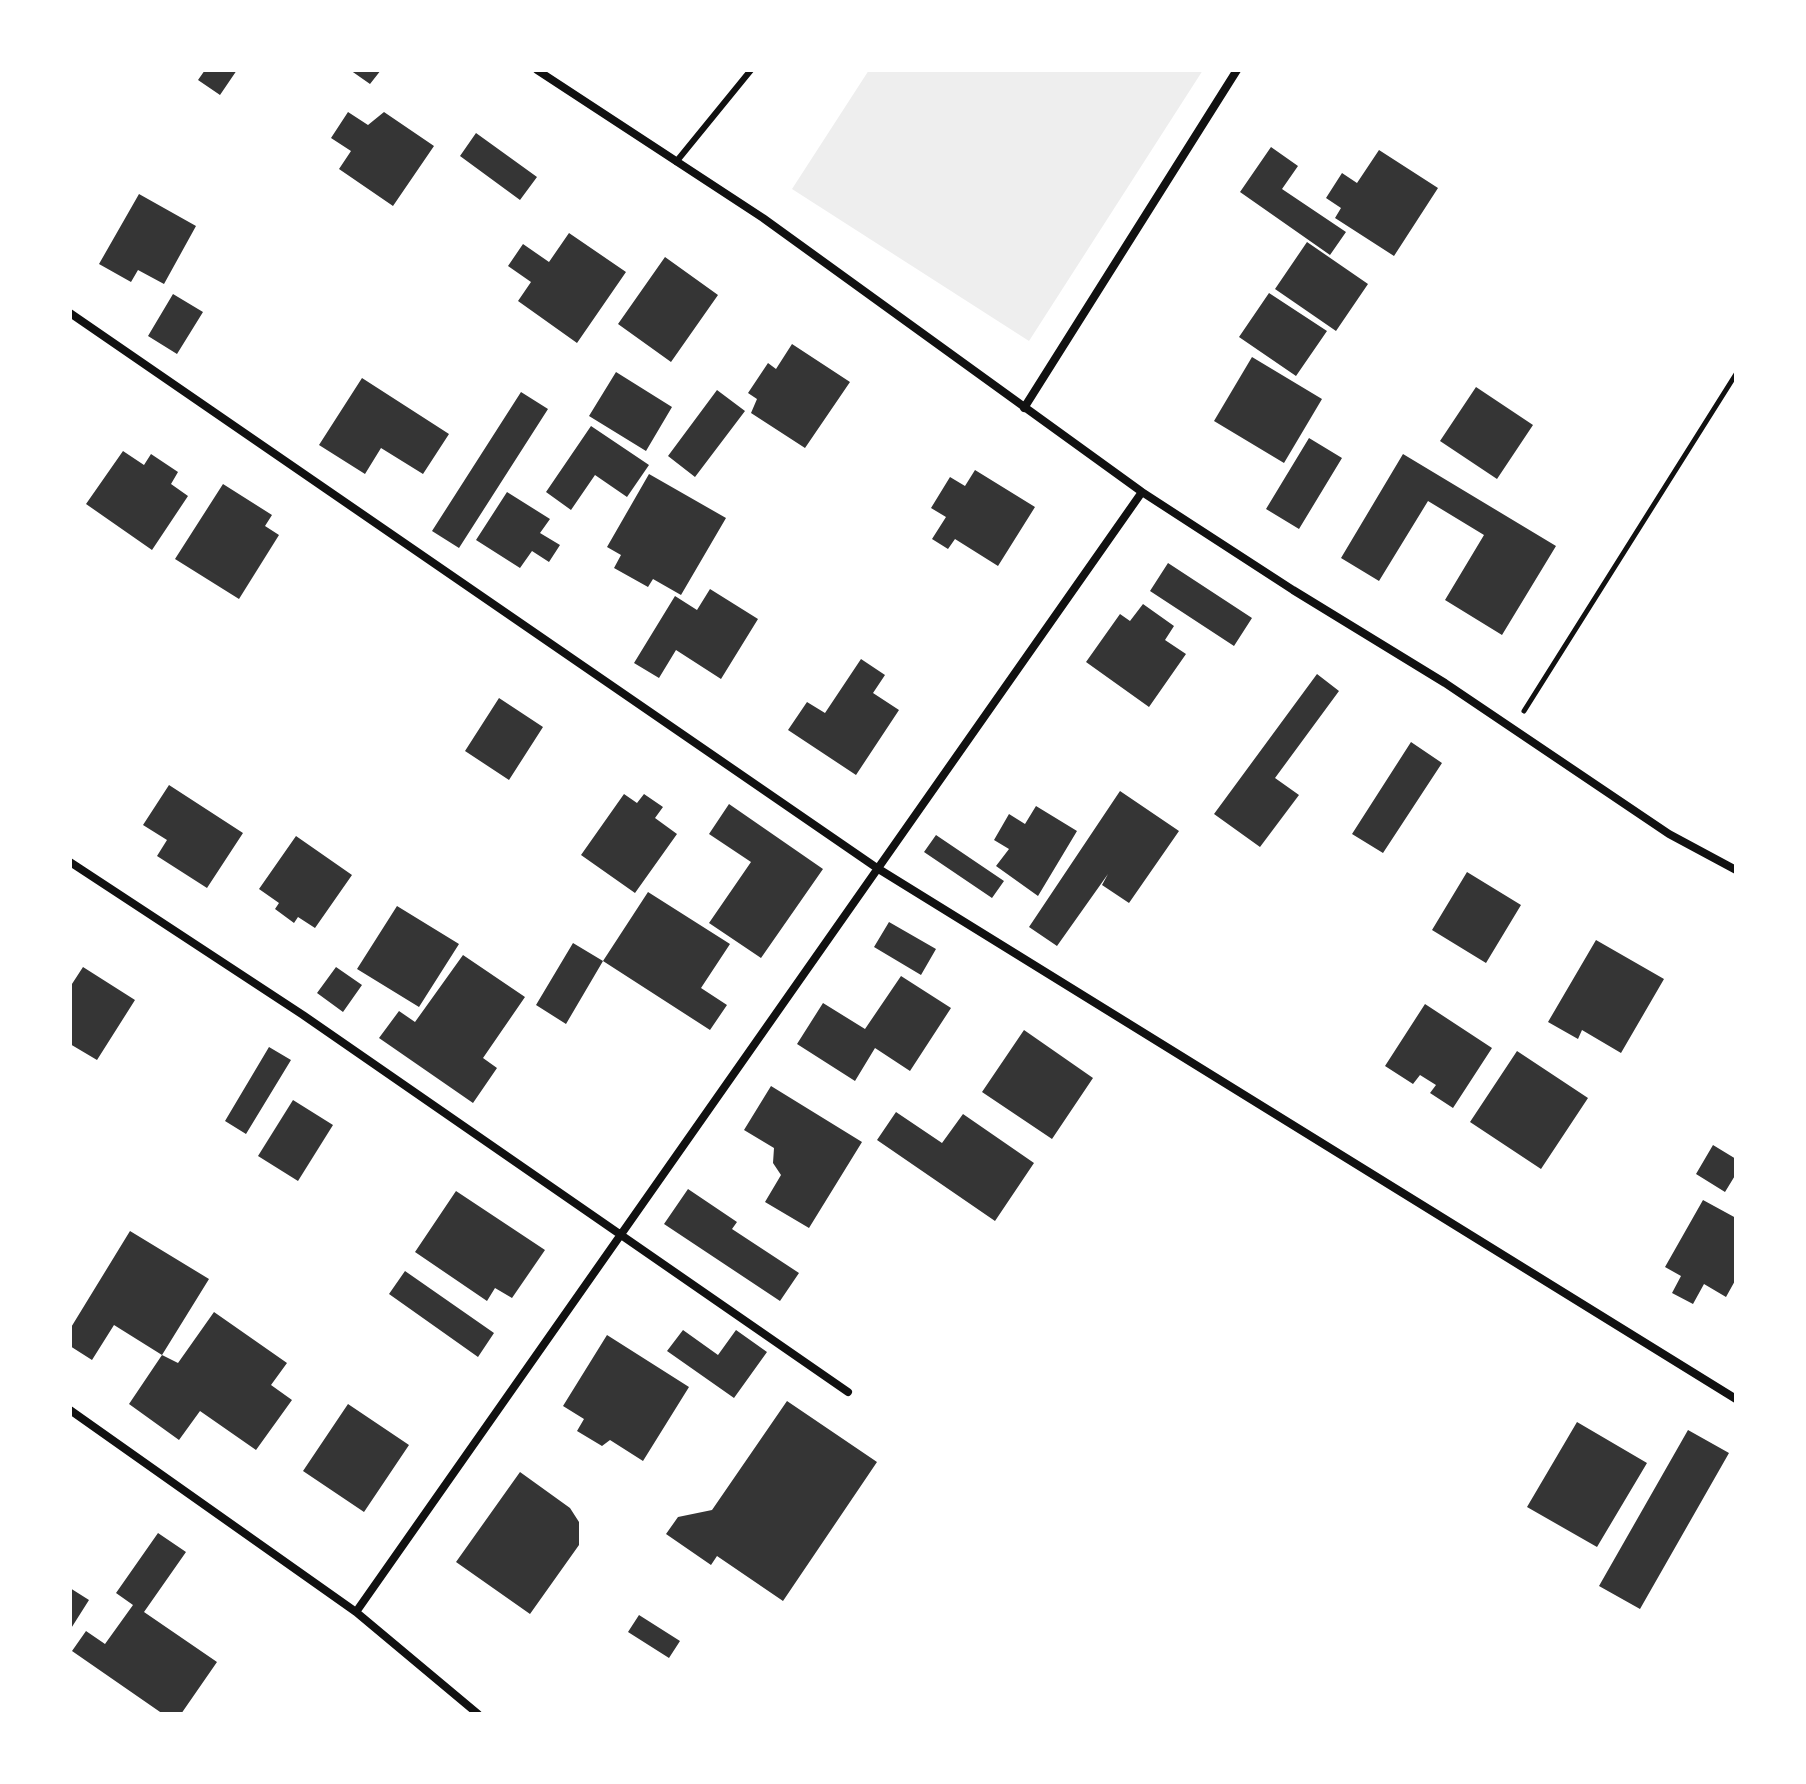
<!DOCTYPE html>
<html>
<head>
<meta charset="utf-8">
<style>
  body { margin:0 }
  #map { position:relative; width:1806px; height:1784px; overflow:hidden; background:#fff; font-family:"PT Sans Narrow",sans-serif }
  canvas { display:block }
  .frame { position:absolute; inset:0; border:72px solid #fff; pointer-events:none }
</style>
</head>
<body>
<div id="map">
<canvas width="1806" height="1784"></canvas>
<div class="frame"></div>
</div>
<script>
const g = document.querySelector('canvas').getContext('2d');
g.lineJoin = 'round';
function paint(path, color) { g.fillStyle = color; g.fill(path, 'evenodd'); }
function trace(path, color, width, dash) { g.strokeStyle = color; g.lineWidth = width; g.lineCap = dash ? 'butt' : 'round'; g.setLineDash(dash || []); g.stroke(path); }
paint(new Path2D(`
  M869,70H1203L1029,341L792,189Z`), '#eee');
paint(new Path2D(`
  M205,70H237L220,95L198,80Z
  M350,70H381L370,84Z
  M348,112L368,125L384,112L434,146L393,206L339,169L351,151L331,138Z
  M476,133L537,177L520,200L460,156Z
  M1271,147L1298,166L1282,189L1346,232L1330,255L1240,192Z
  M1379,150L1438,188L1394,256L1335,218L1341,208L1326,198L1342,173L1357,183Z
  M139,194L196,226L164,284L138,270L131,282L99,264Z
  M569,233L626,272L577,343L518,301L531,282L508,266L523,244L549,262Z
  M1307,242L1368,284L1336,331L1275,289Z
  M665,257L718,295L671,362L618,324Z
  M1269,293L1327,331L1296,376L1239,337Z
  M173,294L203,312L177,354L148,336Z
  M792,344L850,382L805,448L751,413L757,399L748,393L768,363L776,369Z
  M1252,357L1322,399L1284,463L1214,421Z
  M616,372L672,407L646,451L589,416Z
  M362,378L449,434L423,474L381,448L365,474L319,445Z
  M1476,387L1533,425L1497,479L1440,441Z
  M717,390L745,411L695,477L668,456Z
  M521,392L548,409L459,548L432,531Z
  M591,426L649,465L627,497L595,475L571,510L546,492Z
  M1309,438L1342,458L1299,529L1266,509Z
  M123,451L144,465L151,454L178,472L171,484L188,496L152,550L86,504Z
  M1403,454L1556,546L1502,635L1445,600L1484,535L1428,501L1379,581L1341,558Z
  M975,470L1035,507L998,566L955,539L948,549L932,539L946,517L931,508L950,477L965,486Z
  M649,474L726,518L681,595L653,579L648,587L614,568L621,555L607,547Z
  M223,484L272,515L265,526L279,535L239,599L175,559Z
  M507,492L550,519L540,533L560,545L549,562L532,551L520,568L476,540Z
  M1168,563L1252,618L1234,646L1150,591Z
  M710,589L758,619L721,679L676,650L659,678L634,663L675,596L697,610Z
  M1143,604L1174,626L1165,640L1186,654L1149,707L1086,662L1120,614L1130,621Z
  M861,659L885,675L873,693L899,710L856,775L788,730L807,702L825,713Z
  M1317,674L1339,691L1275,778L1299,795L1260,847L1214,814Z
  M499,698L543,727L509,780L465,751Z
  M1411,742L1442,763L1383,853L1352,834Z
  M169,785L243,833L207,888L157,856L167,840L143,825Z
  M1120,791L1179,831L1129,903L1102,885L1108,874L1057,946L1029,927Z
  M624,794L637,803L644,794L663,807L655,818L677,834L635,893L581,855Z
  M729,804L823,869L761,958L709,923L751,862L709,834Z
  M1036,806L1077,831L1038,896L996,866L1009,849L994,840L1009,814L1025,824Z
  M936,835L1004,881L992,898L924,852Z
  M296,836L352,875L315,928L298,917L294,923L275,909L279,903L259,889Z
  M1467,872L1521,905L1486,963L1432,930Z
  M648,892L730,944L701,988L727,1005L710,1030L603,961L566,1024L536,1005L573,943L603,961Z
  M397,906L459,944L419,1007L357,969Z
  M889,922L936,949L921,975L874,947Z
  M1596,940L1664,979L1621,1053L1582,1030L1578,1039L1548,1022Z
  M463,955L525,997L483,1058L497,1068L473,1103L379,1038L399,1011L415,1022Z
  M83,967L135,1000L97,1060L70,1044V987Z
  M336,967L362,985L343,1012L317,993Z
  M901,976L951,1008L910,1071L875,1048L855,1081L797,1044L823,1003L865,1029Z
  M1425,1004L1492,1048L1453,1108L1430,1093L1436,1085L1420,1075L1413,1084L1385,1066Z
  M1024,1030L1093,1078L1052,1139L982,1092Z
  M269,1047L291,1060L246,1134L225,1121Z
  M1517,1051L1588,1098L1541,1169L1470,1122Z
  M771,1086L862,1142L809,1228L765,1202L781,1175L773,1163L774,1148L744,1130Z
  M293,1100L333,1125L298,1181L258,1156Z
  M896,1112L942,1143L963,1114L1034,1163L995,1221L877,1140Z
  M1713,1145L1736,1159V1174L1725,1192L1696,1174Z
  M688,1189L737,1222L732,1229L799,1273L780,1301L664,1224Z
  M456,1191L545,1250L512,1298L495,1288L487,1301L415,1252Z
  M1703,1200L1736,1218V1279L1726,1297L1704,1284L1693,1304L1672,1293L1681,1276L1665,1267Z
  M130,1231L209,1279L162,1355L114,1325L92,1360L70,1346V1329Z
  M405,1271L494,1333L478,1357L389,1294Z
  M214,1312L287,1363L271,1385L292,1400L256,1450L200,1411L179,1440L129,1404L162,1355L178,1363Z
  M683,1330L718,1355L736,1330L767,1352L734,1398L667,1351Z
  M607,1335L689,1387L643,1461L610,1440L602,1446L577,1431L584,1419L563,1406Z
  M787,1401L877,1462L783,1601L717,1556L711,1565L666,1534L678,1517L712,1510Z
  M348,1404L409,1445L364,1512L303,1471Z
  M1577,1422L1647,1463L1597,1547L1527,1507Z
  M1688,1430L1729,1453L1640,1609L1599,1586Z
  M520,1472L570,1508L579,1522V1545L530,1614L456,1562Z
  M158,1533L186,1552L144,1612L217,1662L181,1714H163L72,1651L86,1631L105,1644L133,1605L116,1593Z
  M70,1588L89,1600L70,1630Z
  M639,1615L680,1641L669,1658L628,1632Z`), '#353535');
trace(new Path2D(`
  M1524,711L1736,374`), '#111', 5);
trace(new Path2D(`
  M676,162L751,70`), '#111', 6);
trace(new Path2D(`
  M537,70L763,218L1142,492L1293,590L1445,683L1669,834L1736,870
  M70,313L877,868L1736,1399
  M1024,408L1237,70
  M70,862L303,1015L848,1392
  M70,1410L356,1612L478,1714
  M356,1612L1142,492`), '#111', 8);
</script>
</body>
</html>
